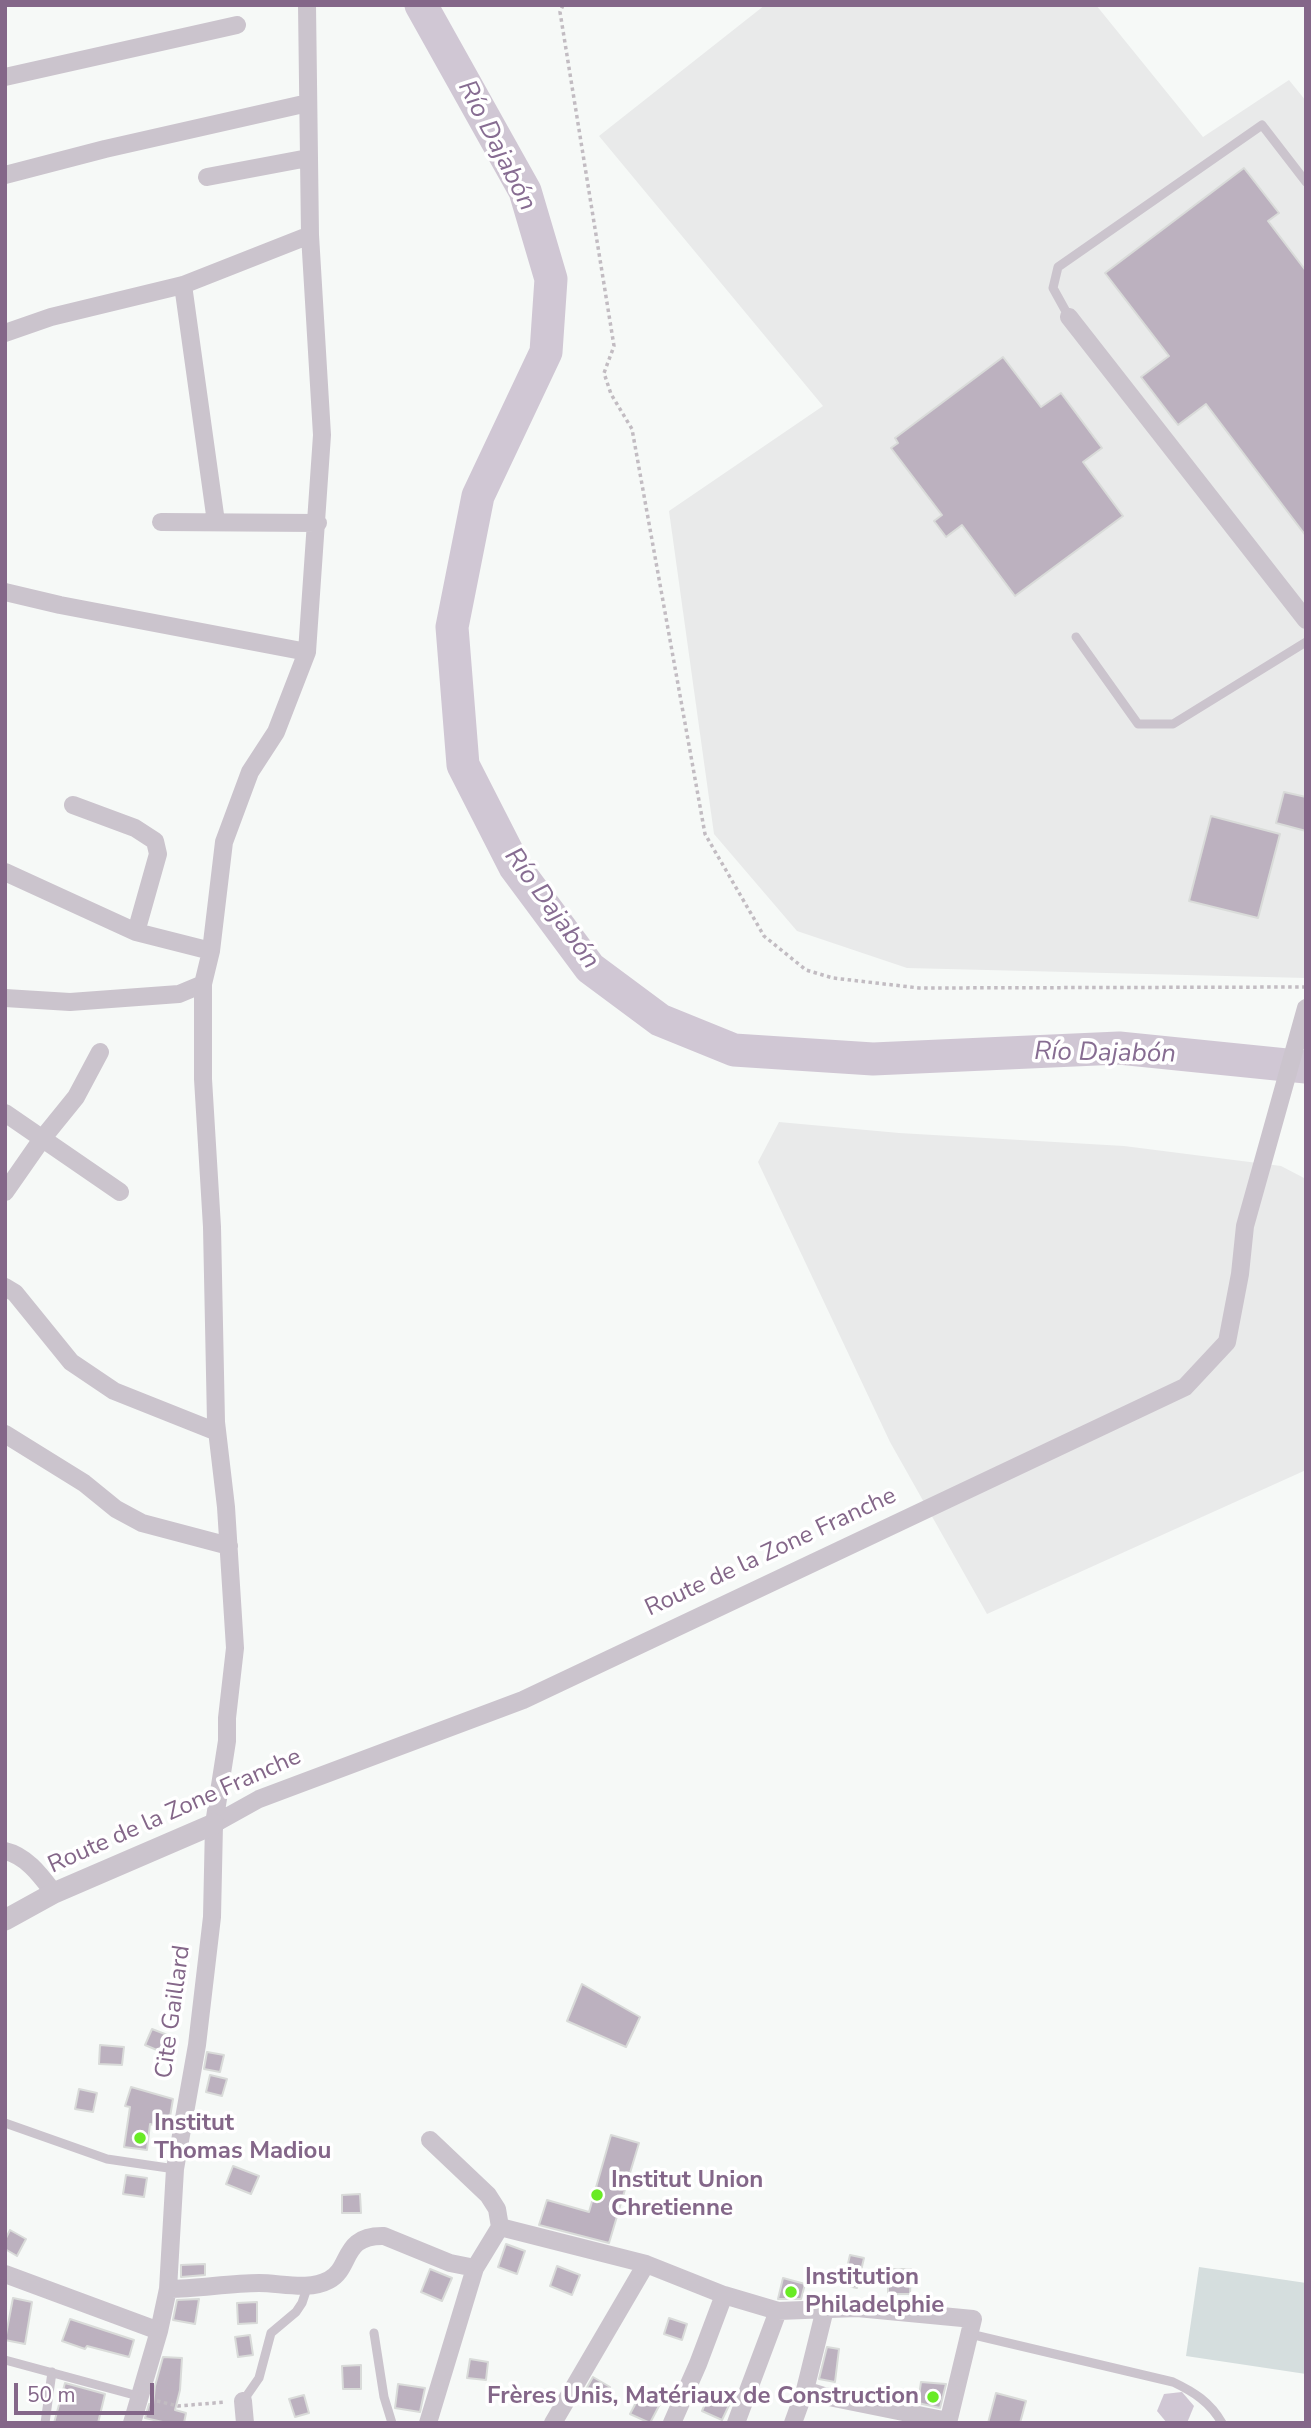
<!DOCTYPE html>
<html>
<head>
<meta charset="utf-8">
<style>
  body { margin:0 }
  #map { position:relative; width:1311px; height:2428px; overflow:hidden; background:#f6f9f7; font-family:"Nunito Sans",sans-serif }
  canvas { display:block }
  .frame { position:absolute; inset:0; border:7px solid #846789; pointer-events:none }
  .scale { position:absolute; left:14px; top:2383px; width:140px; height:32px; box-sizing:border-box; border:4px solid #846789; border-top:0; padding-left:9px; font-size:21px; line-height:24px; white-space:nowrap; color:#846789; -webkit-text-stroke:5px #fff; paint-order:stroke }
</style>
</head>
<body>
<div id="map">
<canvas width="1311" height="2428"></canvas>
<div class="frame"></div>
<div class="scale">50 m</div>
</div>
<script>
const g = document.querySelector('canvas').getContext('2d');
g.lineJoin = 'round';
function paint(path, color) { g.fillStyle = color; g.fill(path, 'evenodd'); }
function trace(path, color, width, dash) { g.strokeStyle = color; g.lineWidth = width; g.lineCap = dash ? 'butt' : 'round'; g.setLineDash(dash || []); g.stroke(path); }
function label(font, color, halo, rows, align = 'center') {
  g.font = font + ' "Nunito Sans",sans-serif'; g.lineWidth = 7; g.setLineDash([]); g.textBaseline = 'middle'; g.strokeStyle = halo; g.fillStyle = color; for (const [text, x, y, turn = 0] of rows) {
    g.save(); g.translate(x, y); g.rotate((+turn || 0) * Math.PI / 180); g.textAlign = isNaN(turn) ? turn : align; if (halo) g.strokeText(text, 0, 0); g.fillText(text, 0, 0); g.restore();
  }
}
paint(new Path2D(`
  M765,5H1096L1203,137L1289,80L1306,101V978L907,968L797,931L714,834L669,511L823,406L599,136Z
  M779,1122L899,1133L1124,1146L1281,1166L1306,1179V1470L987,1614L890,1442L758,1162Z`), '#e9eaea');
paint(new Path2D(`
  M1199,2267L1306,2283V2374L1186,2356Z`), '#d5dede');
paint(new Path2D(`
  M1182,2392L1194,2406L1187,2423H1167L1157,2411L1164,2394Z`), '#d0c7d4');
trace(new Path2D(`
  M421,5L525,191L551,279L546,352L478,496L452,627L463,765L515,867L590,968L660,1020L734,1050L873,1059L1119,1048L1306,1067`), '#d0c7d4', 33);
const building = new Path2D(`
  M1244,168L1279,213L1268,221L1306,271V536L1206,404L1178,425L1141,377L1169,356L1105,273Z
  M1003,357L1041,407L1061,393L1102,448L1083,462L1123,516L1015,596L962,525L946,537L934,521L942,515L891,448L898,443L895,438Z
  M1284,792L1306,797V831L1276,823Z
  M1211,816L1280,834L1258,918L1189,901Z
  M582,1984L640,2017L626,2047L567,2021Z
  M152,2029L170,2036L164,2053L145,2045Z
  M100,2045L124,2047L122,2065L99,2064Z
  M207,2052L224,2055L220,2072L204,2069Z
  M210,2075L227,2079L222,2096L206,2092Z
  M131,2087L173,2099L168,2129L150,2124L147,2150L124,2147L130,2107L125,2106Z
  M79,2089L97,2093L93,2112L75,2109Z
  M611,2135L639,2143L609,2243L539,2225L547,2200L589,2212Z
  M233,2166L259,2176L251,2194L226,2184Z
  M126,2175L147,2178L144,2197L123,2194Z
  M360,2194L361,2213H342V2195Z
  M10,2230L26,2239L17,2256L5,2249V2240Z
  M506,2244L525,2251L517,2274L498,2267Z
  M850,2255L864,2258L857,2288L843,2285Z
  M205,2264V2275L181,2277V2265Z
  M557,2266L580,2275L572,2295L550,2286Z
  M430,2269L452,2278L442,2301L421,2292Z
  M888,2269H911L910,2294H888Z
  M783,2278L805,2284L801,2299H778Z
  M13,2298L32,2302L25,2344L5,2340Z
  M199,2299L195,2324L173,2320L177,2300Z
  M257,2302V2323L238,2324L237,2303Z
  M669,2318L687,2324L682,2340L664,2334Z
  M70,2319L134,2340L129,2357L87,2346L85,2349L62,2341Z
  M250,2335L253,2355L238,2357L235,2337Z
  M827,2347L839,2349L835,2382L819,2379Z
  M163,2357L182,2358L180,2390L175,2410L186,2413L184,2423H167L145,2418L149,2404L153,2405L155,2386Z
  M470,2359L488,2362L486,2380L467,2378Z
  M361,2365V2389H343L342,2366Z
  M593,2377L610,2387L602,2401L585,2391Z
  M921,2382L946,2384L940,2408L918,2403Z
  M65,2383L105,2394L98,2423H54Z
  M398,2384L425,2388L420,2412L395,2408Z
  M711,2390L732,2399L722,2420L702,2411Z
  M638,2392L660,2404L650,2423L630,2414L637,2401H639Z
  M996,2393L1026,2401L1020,2423H988Z
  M304,2395L309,2413L295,2417L289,2399Z`);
paint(building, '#bcb1bf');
trace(building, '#d9dbd9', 2);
trace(new Path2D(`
  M563,5L560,12L614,346L604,373L611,394L632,429L705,834L764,936L806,970L833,978L919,988L1306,987
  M157,2401L178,2406L226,2402`), '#c2bcc2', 3.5, [3.5, 3.5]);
trace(new Path2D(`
  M1069,317L1053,288L1058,267L1262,125L1306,182
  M1076,637L1138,724H1173L1306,642
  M5,2123L107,2159L175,2169
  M374,2333L384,2397L392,2423
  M970,2334L1173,2382C1194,2392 1210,2402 1222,2423
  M5,2360L138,2396
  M243,2401L259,2378L271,2333L296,2312L302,2303L308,2285
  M45,2423L52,2372`), '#cbc4cd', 9);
trace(new Path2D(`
  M5,77L237,25
  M5,175L105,149L308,103
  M207,177L308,158
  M183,285L216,522
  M1069,317L1306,620
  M5,333L51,317L183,285L310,235L307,5
  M161,522L318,523
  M5,592L60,605L307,652
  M73,805L135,828L155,841L158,854L136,932
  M5,872L136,932L211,951
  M5,998L70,1002L179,994L203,984
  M5,1113L120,1192
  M5,1192L42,1139L76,1097L100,1052
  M5,1287L15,1293L71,1362L114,1391L217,1432
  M5,1434L84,1483L116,1509L142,1523L229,1546
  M214,1824L259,1799L523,1700L1185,1387L1227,1342L1240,1274L1245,1226L1306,1008
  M5,1851C27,1856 41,1876 54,1893
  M430,2140L488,2195L497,2209L500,2227
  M500,2227L646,2264L724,2295L778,2311L857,2308L973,2319L948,2423
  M5,2274L159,2331
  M168,2289C198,2289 229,2283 259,2283C281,2283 309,2291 329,2280C352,2268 341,2235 384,2236L450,2263L475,2268
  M805,2390L824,2396L948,2421
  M243,2401L245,2423
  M132,2423L159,2331L168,2289L175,2169L197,2045L212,1917L214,1824L227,1741V1718L235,1648L226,1507L216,1422L212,1227L203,1079V984L211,951L224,842L250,772L276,732L307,652L322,435L310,235
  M428,2423L475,2268L500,2227
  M553,2423L646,2264
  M672,2423L698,2364L724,2295
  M736,2423L778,2311
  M793,2423L805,2390L825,2309`), '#cbc4cd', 18);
trace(new Path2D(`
  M5,1920L54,1893L214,1824`), '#cbc4cd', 21);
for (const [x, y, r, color] of [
  [140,2138,7,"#69eb25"],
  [597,2195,7,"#69eb25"],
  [791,2292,7,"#69eb25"],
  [933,2397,7,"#69eb25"]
]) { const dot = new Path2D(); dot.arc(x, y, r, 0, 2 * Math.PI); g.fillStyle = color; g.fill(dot); trace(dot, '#fff', 2.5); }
label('24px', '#846789', '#fff', [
  ["Route de la Zone Franche",771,1553,-25],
  ["Route de la Zone Franche",175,1812,-24],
  ["Cite Gaillard",174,2012,-82]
]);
label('bold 24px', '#846789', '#fff', [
  ["Institut",154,2124],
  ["Thomas Madiou",154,2152],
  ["Institut Union",611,2181],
  ["Chretienne",611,2209],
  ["Institution",805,2278],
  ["Philadelphie",805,2306],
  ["Frères Unis, Matériaux de Construction",919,2397,"right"]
], 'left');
label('italic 26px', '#876d92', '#fff', [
  ["Río Dajabón",496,146,63],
  ["Río Dajabón",551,909,54],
  ["Río Dajabón",1105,1054,1]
]);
</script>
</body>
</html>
